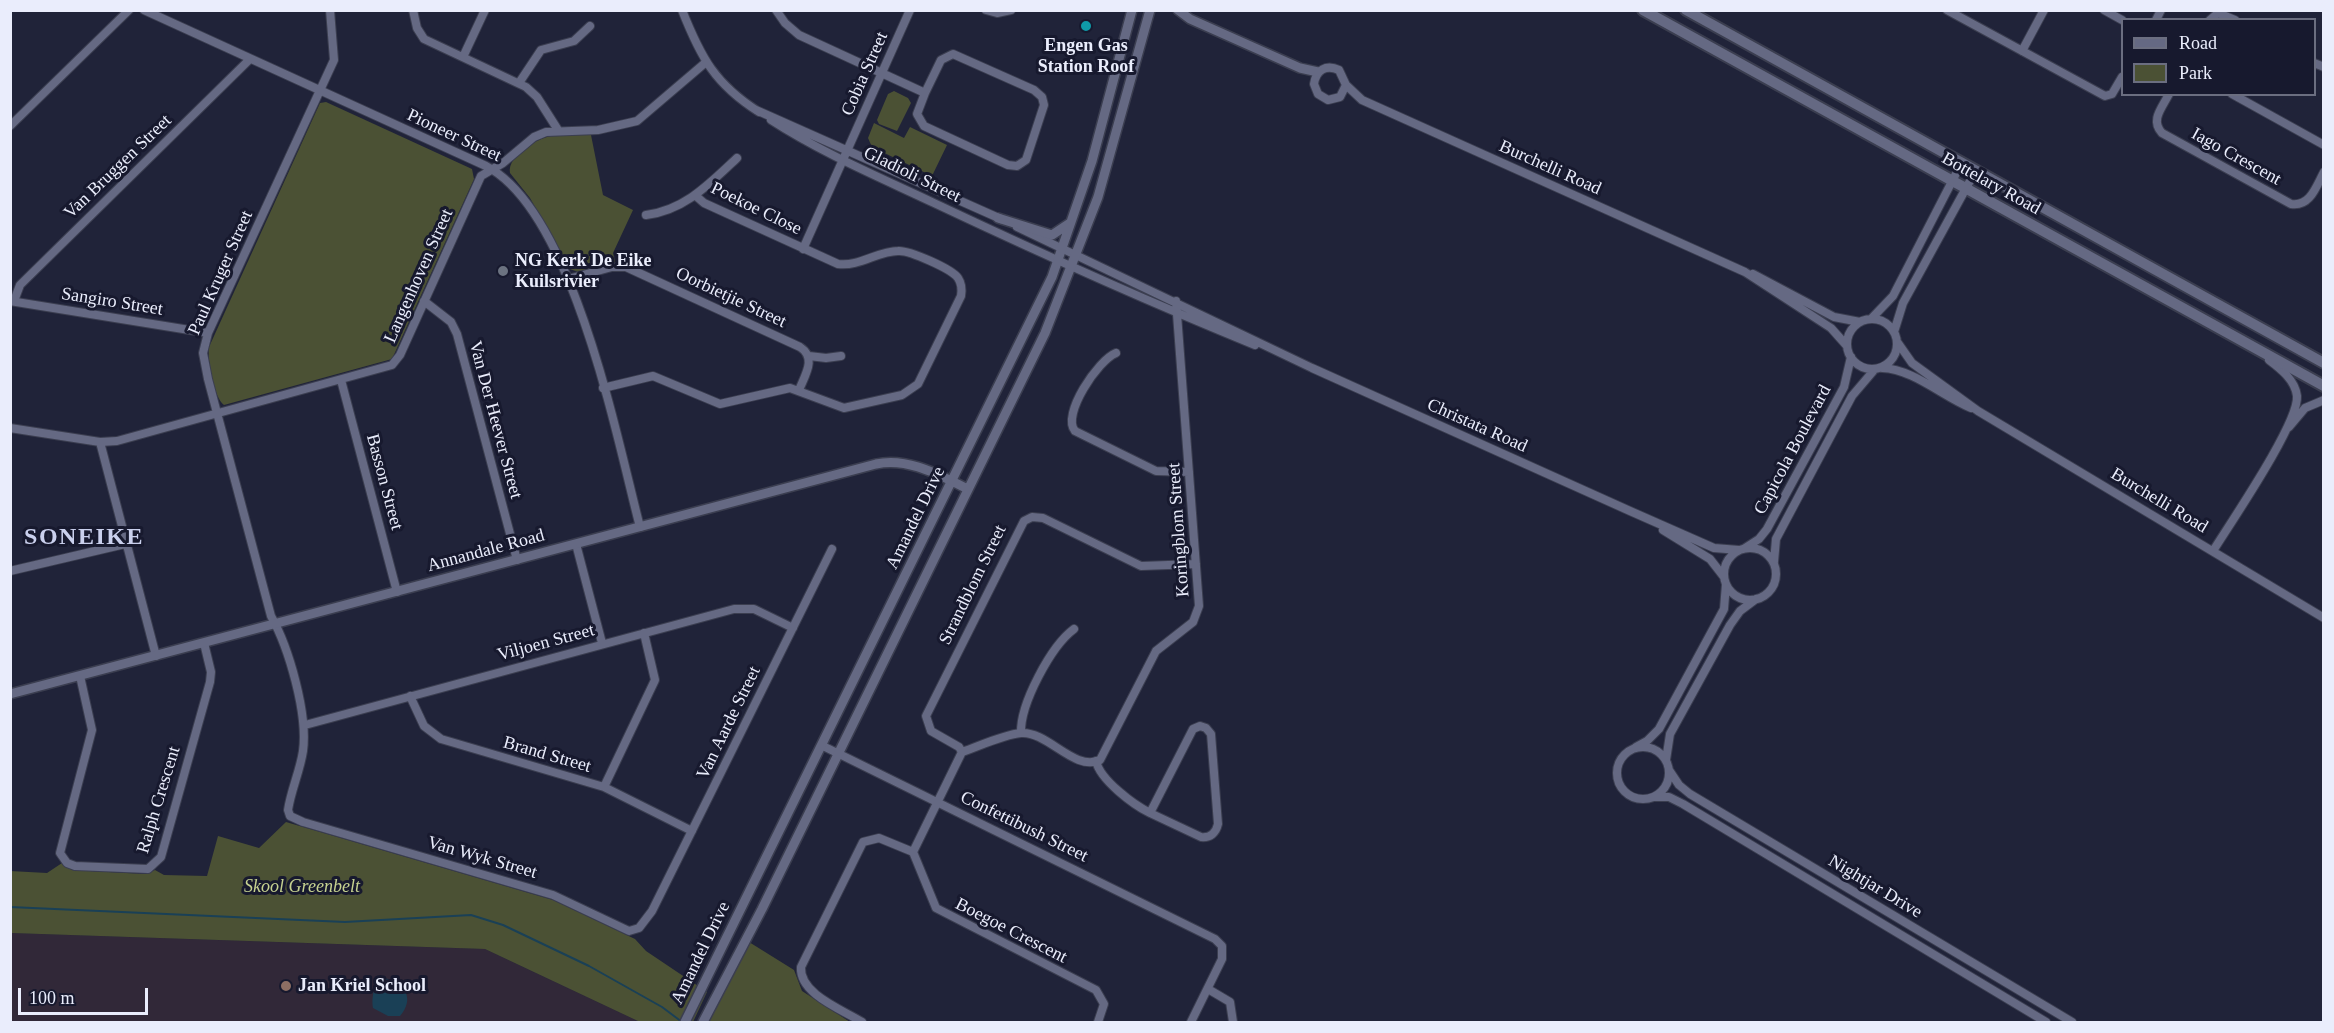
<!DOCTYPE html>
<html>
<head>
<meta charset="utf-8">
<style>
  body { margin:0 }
  #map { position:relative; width:2334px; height:1033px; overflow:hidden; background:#202339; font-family:"Times New Roman",serif }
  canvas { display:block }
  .frame { position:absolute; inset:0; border:12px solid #eaedfc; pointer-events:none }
  .legend { position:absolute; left:2121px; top:18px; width:195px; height:78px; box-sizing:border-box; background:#17192e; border:2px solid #6b6e80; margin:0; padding:8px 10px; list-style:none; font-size:18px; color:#eaedfc }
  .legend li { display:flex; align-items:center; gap:12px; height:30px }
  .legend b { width:30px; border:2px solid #6b6e80 }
  .scale { position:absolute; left:18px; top:988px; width:130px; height:27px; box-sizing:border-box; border:3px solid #eaedfc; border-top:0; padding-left:8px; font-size:18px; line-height:21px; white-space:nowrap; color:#eaedfc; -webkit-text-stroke:4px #17192e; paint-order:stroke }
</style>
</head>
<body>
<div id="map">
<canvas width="2334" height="1033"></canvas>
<div class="frame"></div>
<ul class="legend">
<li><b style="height:8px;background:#656983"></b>Road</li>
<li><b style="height:16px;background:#4b5134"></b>Park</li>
</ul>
<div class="scale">100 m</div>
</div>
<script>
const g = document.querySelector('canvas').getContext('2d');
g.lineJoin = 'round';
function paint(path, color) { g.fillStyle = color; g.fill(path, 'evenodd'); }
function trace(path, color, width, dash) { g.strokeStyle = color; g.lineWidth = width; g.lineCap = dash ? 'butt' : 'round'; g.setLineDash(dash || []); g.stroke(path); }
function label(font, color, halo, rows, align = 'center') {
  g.font = font + ' "Times New Roman",serif'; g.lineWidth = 6; g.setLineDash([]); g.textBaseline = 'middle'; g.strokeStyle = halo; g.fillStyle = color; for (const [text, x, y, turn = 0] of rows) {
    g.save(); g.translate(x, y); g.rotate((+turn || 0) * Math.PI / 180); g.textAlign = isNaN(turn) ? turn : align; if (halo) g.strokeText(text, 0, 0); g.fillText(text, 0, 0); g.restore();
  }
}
paint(new Path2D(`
  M11,933L485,949L640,1022H11Z`), '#312838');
paint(new Path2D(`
  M894,91L908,98L911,103L897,131L879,124L877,120L888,94Z
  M326,102L472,169L474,179L392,359L224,405C214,398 207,359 209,347L320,103Z
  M874,123L904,138L910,127L947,145L932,176L872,147L868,138Z
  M555,135H591L603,195L633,210L613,253L615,262L578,272L570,269L530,198L510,173C507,155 539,137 555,135Z
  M286,822L553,900L635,939L646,951L707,992L693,1022H640L485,949L11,933L10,871L47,873L62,863L72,870L145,874L155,870L164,875L207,876L218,836L259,848Z
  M749,942L794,970L802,991L850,1022H709Z`), '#4b5134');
paint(new Path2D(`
  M385,978C405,984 415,998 400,1016H388L373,1008C371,998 374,981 385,978Z`), '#1a4056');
trace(new Path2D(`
  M10,907L345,922L471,915L503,925L589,966L662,1007L682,1022`), '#1a4056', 2);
const minor = new Path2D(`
  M144,10L486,166C573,211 616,435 640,527
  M330,10L334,60L208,333L203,353L208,379L271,616C289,648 308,714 303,751C300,771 291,790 288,810L290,816L303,822L553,895L629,931L639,928L652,911L832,549
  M413,10L417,28L424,39L526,87L537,97L558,130
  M682,10C701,58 715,84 759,112
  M776,10L785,23L799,35L925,93L941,60L953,54L1034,90L1042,97L1044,105L1026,160L1017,166L1008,165L924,126L917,114L925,93
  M986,10L997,13L1011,10
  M1947,10L2105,96L2112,94L2122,77
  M2104,10L2122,20
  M2156,20L2161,10
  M2210,20L2218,13L2235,20
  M2022,51L2044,10
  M463,57L485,10
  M2314,63L2324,67
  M519,83L541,50L574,41L590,26
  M1346,85L1340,97L1328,100L1318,94L1314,84C1316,70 1326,64 1339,70L1346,85L1362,100L1745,272L1831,328L1847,346
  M2169,94C2162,108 2150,120 2162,133L2291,204C2310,207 2316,187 2324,172
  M2232,94L2324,145
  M756,110L1001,219
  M771,120C822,153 879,177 934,203C1040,253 1146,301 1255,345
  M10,126L129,10
  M646,215C685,210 709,184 737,158
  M1017,227L1312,368L1630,511L1714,548L1739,550
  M803,249L910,10
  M1753,274L1834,317L1860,322
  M568,279L612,267H626L800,347C817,358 805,375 799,390
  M10,301L208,333
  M14,301L20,285L250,59
  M424,301L451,322L457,334L517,560
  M1847 344a25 25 0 1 1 50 0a25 25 0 1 1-50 0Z
  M1871,319L1893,296L1962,162
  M1894,332L1903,303L1976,170
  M1898,343L1912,363L1978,411L2324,618
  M1116,353C1098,360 1061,415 1075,431L1156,471L1189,472
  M809,356L826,358L841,356
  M1882,368C1913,369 1942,396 1971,408
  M341,380L397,592
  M603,388L653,376L720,404L790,388L844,408L902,395L918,384L961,296C962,290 962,284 958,278C952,269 909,250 898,251C878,251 859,267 838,264L704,203L696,196
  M2289,427L2305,408L2324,400
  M10,428L100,442L117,441L392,365L400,355L481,176L503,163L534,137L546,132L598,130L637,121L705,63
  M100,442L156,656
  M1663,530L1710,559L1724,577
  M576,544L602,643
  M1724 574a26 26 0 1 1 52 0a26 26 0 1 1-52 0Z
  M1745,548L1759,539L1767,529L1844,387L1851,357
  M2213,551C2231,522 2299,423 2297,396C2295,380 2281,369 2269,360
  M1774,562L1776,539L1852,396L1875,369
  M10,571L125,544
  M80,676L92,730L60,853L67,863L75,866L148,869L161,857L210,682L211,672L204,643
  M410,696L424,726L441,739L604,787L692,831
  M305,725L734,609H754L793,628
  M1021,733C1020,704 1051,646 1074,629
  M823,746L1215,939L1222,946V959L1191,1022
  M1617 773a26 26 0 1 1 52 0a26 26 0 1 1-52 0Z
  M1636,747L1647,741L1659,729L1724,609L1726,584
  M962,752L959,747L931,731L926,716L1024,521L1032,517L1043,518L1141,566L1196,564
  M1666,760L1670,734L1730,625L1740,611L1756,599
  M1096,761C1100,780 1134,805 1150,813L1193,729L1200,726L1206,728L1211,734L1218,824C1216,833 1210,838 1201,837L1150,813
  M1669,770L1679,785L1690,794L2072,1022
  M604,787L655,680L644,633
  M1654,797H1669L1683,804L2046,1022
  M1208,989L1230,1002L1233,1022
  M862,1022C843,1010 799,994 801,967L863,842L879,838L913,852
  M1098,1022L1104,1004L1096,990L936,908L913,852L962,752C980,746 1002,735 1021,733C1048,731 1074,772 1100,760L1156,651L1193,622L1199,606L1176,301`);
const tertiary = new Path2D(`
  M1178,10L1190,19L1300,68L1318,72
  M998,218L1052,235L1070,223
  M10,694L876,464C908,457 939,475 968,489
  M685,1022L1052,277L1092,161L1132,10
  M703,1022L762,909L1045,333L1098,197L1150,10`);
const secondary = new Path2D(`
  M1643,10L2324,386
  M1686,10L2324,363`);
trace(minor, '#3b3e50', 10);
trace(tertiary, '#3b3e50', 12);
trace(secondary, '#3b3e50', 14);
trace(minor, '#656983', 8);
trace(tertiary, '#656983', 9);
trace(secondary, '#656983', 10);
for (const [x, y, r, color] of [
  [1086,26,6,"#0f9aa8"],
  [503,271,6,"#6b7280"],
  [286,986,6,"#8d6e63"]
]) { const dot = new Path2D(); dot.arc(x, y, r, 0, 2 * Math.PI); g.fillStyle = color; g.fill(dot); trace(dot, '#17192e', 2); }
label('bold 18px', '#eaedfc', '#17192e', [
  ["Engen Gas",1086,46,"center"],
  ["Station Roof",1086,67,"center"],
  ["NG Kerk De Eike",515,261],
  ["Kuilsrivier",515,282],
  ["Jan Kriel School",298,986]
], 'left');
label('18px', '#eaedfc', '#17192e', [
  ["Cobia Street",865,74,-66],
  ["Pioneer Street",454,136,25],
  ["Iago Crescent",2236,157,29],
  ["Van Bruggen Street",118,167,-44],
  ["Burchelli Road",1550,168,24],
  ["Gladioli Street",912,175,26],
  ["Bottelary Road",1991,184,29],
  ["Poekoe Close",756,209,26],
  ["Paul Kruger Street",221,273,-66],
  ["Langenhoven Street",419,276,-66],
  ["Oorbietjie Street",731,298,25],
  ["Sangiro Street",112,302,9],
  ["Van Der Heever Street",495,420,75],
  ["Christata Road",1477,426,24],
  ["Capicola Boulevard",1793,450,-62],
  ["Basson Street",384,482,75],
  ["Burchelli Road",2159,501,31],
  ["Amandel Drive",916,518,-64],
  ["Koringblom Street",1179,530,-94],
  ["Annandale Road",486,551,-15],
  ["Strandblom Street",973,585,-64],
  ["Viljoen Street",546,643,-15],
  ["Van Aarde Street",729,723,-64],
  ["Brand Street",547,755,16],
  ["Ralph Crescent",159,800,-73],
  ["Confettibush Street",1024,827,26],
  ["Van Wyk Street",482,858,16],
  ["Nightjar Drive",1875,887,31],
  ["Boegoe Crescent",1011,931,27],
  ["Amandel Drive",701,953,-64]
]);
label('italic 18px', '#c6d290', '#17192e', [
  ["Skool Greenbelt",302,887]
]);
g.letterSpacing = '1.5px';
label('bold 24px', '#cad0ed', '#17192e', [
  ["SONEIKE",84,538]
]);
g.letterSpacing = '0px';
</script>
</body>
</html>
